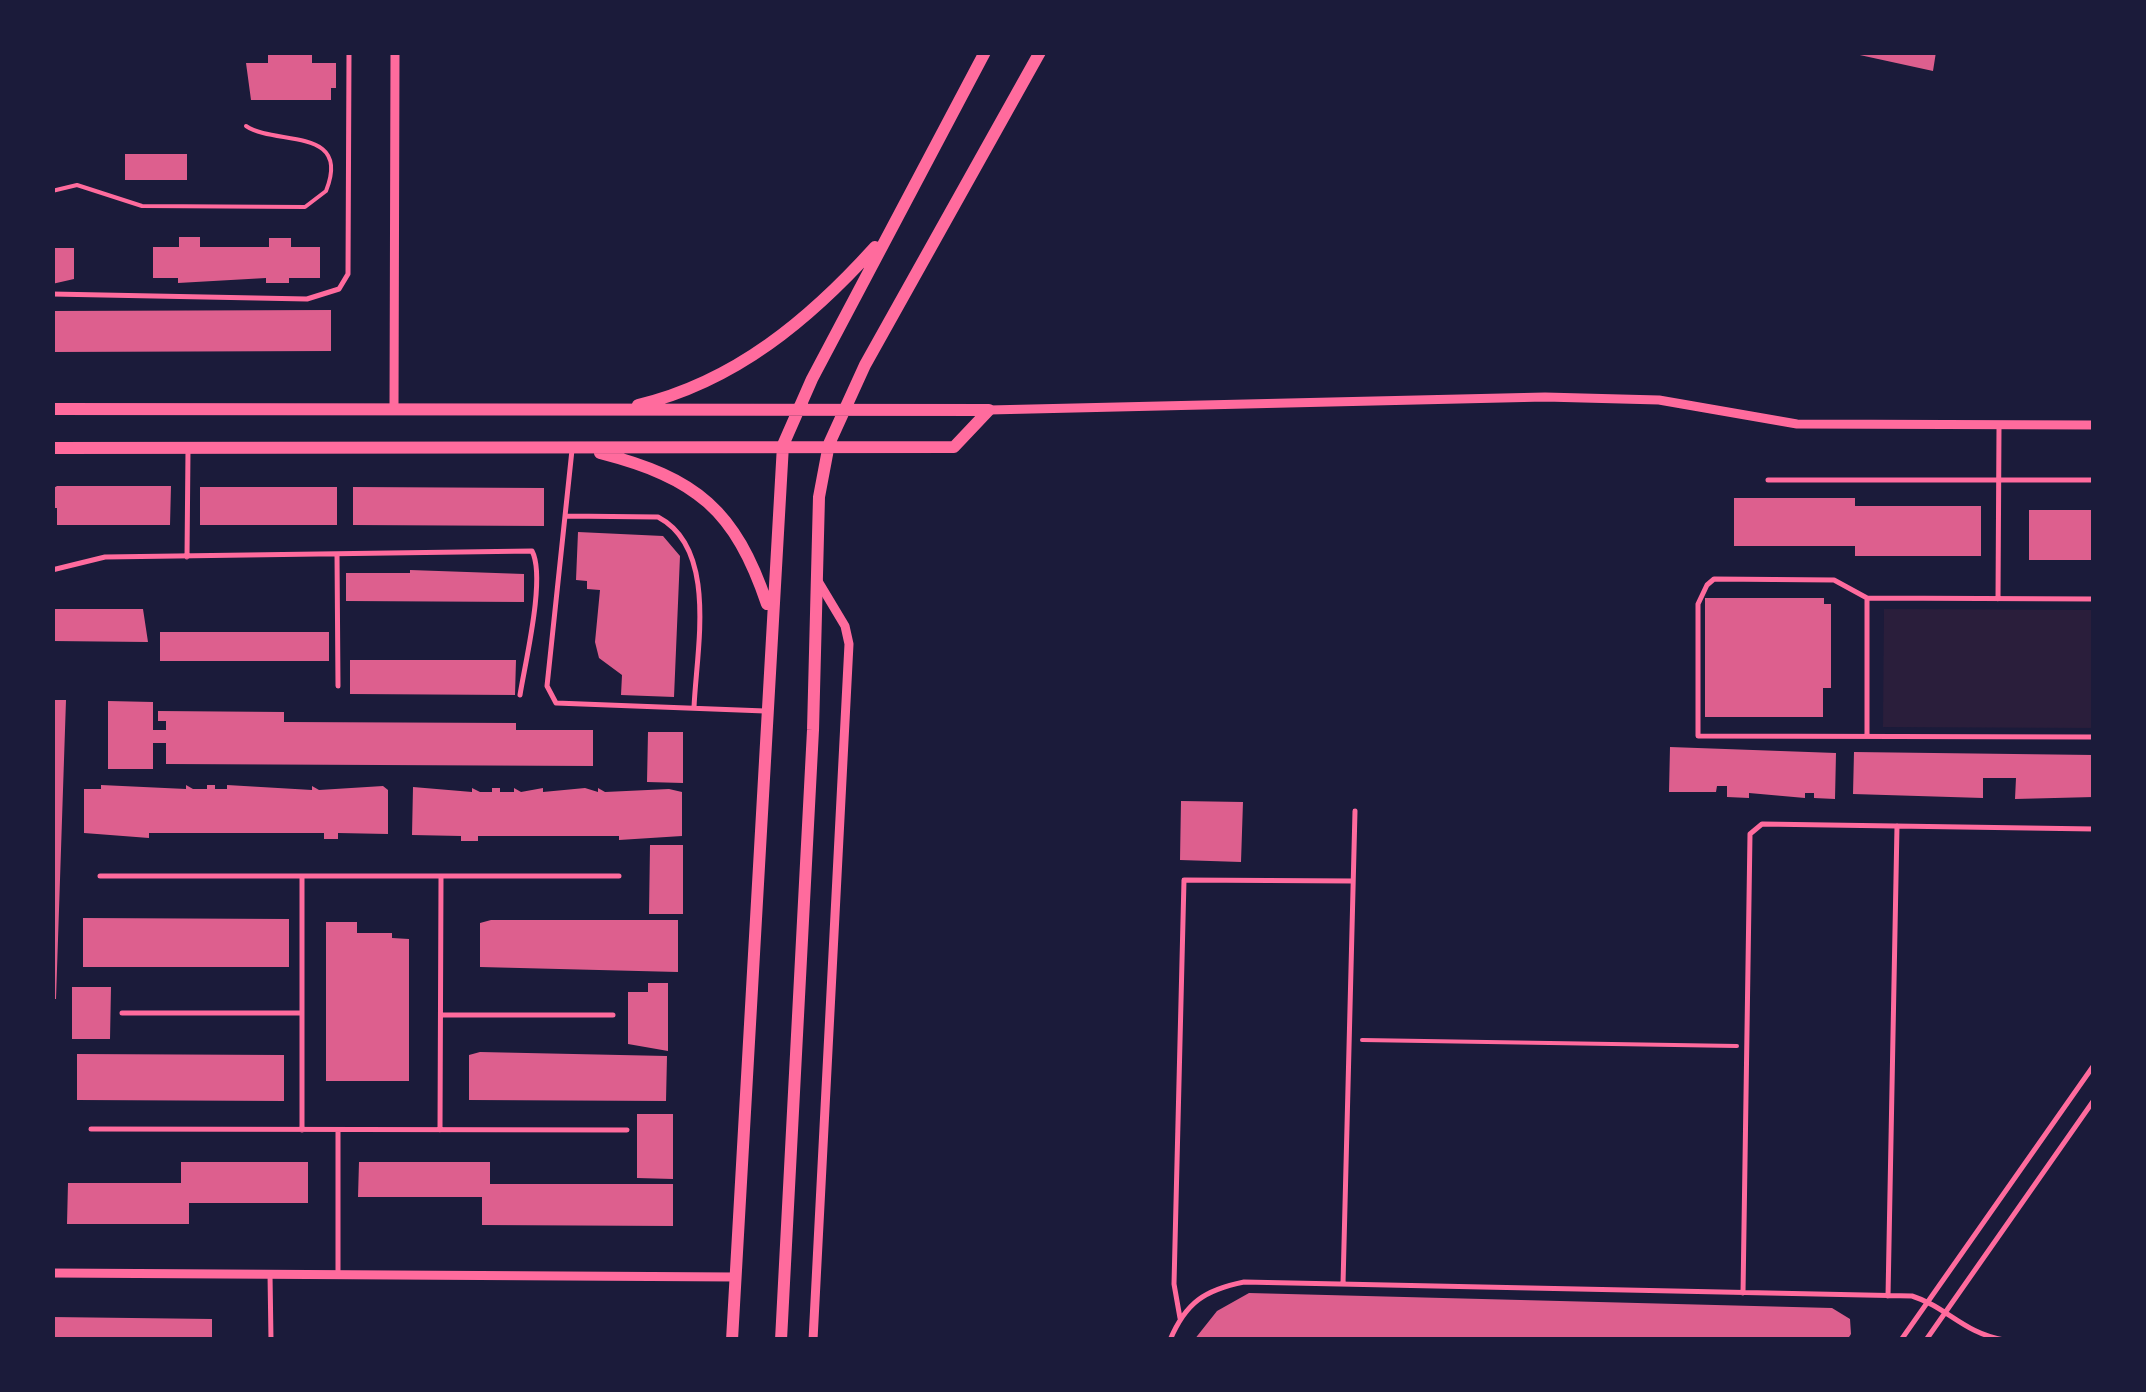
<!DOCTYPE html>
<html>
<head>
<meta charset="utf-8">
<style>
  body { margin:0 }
  #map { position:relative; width:2146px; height:1392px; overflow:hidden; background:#1b1b3a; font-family:Jost,sans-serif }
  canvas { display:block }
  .frame { position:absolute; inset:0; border:55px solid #1b1b3a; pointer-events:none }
</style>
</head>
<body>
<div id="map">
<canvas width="2146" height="1392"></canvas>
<div class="frame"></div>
</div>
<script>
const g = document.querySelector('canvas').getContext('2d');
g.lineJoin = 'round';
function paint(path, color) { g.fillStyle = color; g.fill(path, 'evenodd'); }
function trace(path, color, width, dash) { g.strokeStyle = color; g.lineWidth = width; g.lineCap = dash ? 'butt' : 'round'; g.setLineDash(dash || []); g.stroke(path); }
paint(new Path2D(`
  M1884,609L2093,610V728L1883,727Z`), '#2a1e3b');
paint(new Path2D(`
  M268,52H312V63H336V88H331V100H251L246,63H268Z
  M1846,52H1936L1933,71Z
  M125,154H187V180H125Z
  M179,237H200V247H269V238H291V247H320V278H289V283H266V278L178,283V278H153V247H179Z
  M52,248H74V279L52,284Z
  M331,310V351L52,352V311Z
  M57,486H171L170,525H57V508H52V489Z
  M200,487H337V525H200Z
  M353,487L544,488V526L353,525Z
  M1734,498H1855V506H1981V556H1855V546H1734Z
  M2029,510H2094V560H2029Z
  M578,532L663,536L680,556L674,697L621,695L622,675L599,658L595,642L600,590L587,589V581L576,580Z
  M410,570L524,574V602L346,601V573H410Z
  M1705,598H1824V604H1831V688H1823V717H1705Z
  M52,609H143L148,642L52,641Z
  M160,632H329V661H160Z
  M350,660H516L515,695L350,694Z
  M52,700H66L56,999H52Z
  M108,701L153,702V730H166V721H158V711L284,712V722L516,723V730H593V766L166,764V743H153V769H108Z
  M648,732H683V783L647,782Z
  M1670,747L1836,753L1835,799L1814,798V793H1805V798L1749,793V798L1727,797V786H1717L1716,792H1669Z
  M1854,752L2094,755V797L2015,799L2016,778H1983V798L1853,794Z
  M101,785L186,789V785L193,789H207V785H215V789H227V785L312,790V786L319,790L383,786L388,790V834L338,833V839H324V833H149V838L84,833V789H101Z
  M413,787L472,792V788L480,792H492V788H500V792H514V788L521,792L543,788V792L585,788L598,792V788L605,792L669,789L682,792V836L619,840V836H478V841H461V836L412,835Z
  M1181,801L1243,802L1241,862L1180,860Z
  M650,845H683V914H649Z
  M83,918L289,919V967H83Z
  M491,920H678V972L480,967V923Z
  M326,922H357V933H392V938L409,939V1081H326Z
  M648,983H668V1051L628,1044V992H648Z
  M72,987H111L110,1039H72Z
  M480,1052L667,1056L666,1101L469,1100V1055Z
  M77,1054L284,1055V1101L77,1100Z
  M637,1114H673V1179L637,1178Z
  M181,1162H308V1203H189V1224H67L68,1183H181Z
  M359,1162H490V1184H673V1226L482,1225V1197H358Z
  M1249,1293L1832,1308L1850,1319L1851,1334L1847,1340H1194L1217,1311Z
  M52,1317L212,1319V1340H52Z`), '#dd5f8e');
trace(new Path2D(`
  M52,191L77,185L142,206L305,207L326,191C352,126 275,146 246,126
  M1362,1040L1737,1046`), '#ff6b9d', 4);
trace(new Path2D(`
  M52,294L307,299L339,289L348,274L349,52
  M572,450L547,686L556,703L765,711
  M1768,480H2094
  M566,516L658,517C719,549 696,652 694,708
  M337,554L338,686
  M187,557L188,450
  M52,570L105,557L532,551C546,577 525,663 520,695
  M1867,598L1834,580L1714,579L1707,585L1698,604V736L2094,737
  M1998,599L1999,427
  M1867,736V598L2094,599
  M100,876H619
  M122,1013H302
  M441,1015H613
  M91,1129L627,1130
  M302,1130V878
  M440,1130L441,878
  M270,1274L271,1340
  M338,1275V1130
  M1343,1284L1355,811
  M1743,1293L1750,834L1762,824L2094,829
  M1888,1296L1897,826
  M1180,1318L1174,1284L1184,880L1353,881
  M1170,1340C1186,1302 1205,1290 1244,1282L1912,1296C1947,1307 1963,1333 2004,1340
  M1901,1340L2094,1065
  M1926,1340L2094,1100`), '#ff6b9d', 5);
trace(new Path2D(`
  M394,409L395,52
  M989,410L1545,397L1659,400L1797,424L2094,425
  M52,1273L736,1277
  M813,1340L849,644L845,626L818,581`), '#ff6b9d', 9);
trace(new Path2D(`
  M638,405C735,382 810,319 875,247
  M52,409L989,410
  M52,448L954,447L989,410
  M600,453C697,478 735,510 767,604
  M732,1340L783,445L812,379L985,52
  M781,1340L813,730L819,497L829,444L865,365L1040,52`), '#ff6b9d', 12);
</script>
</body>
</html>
